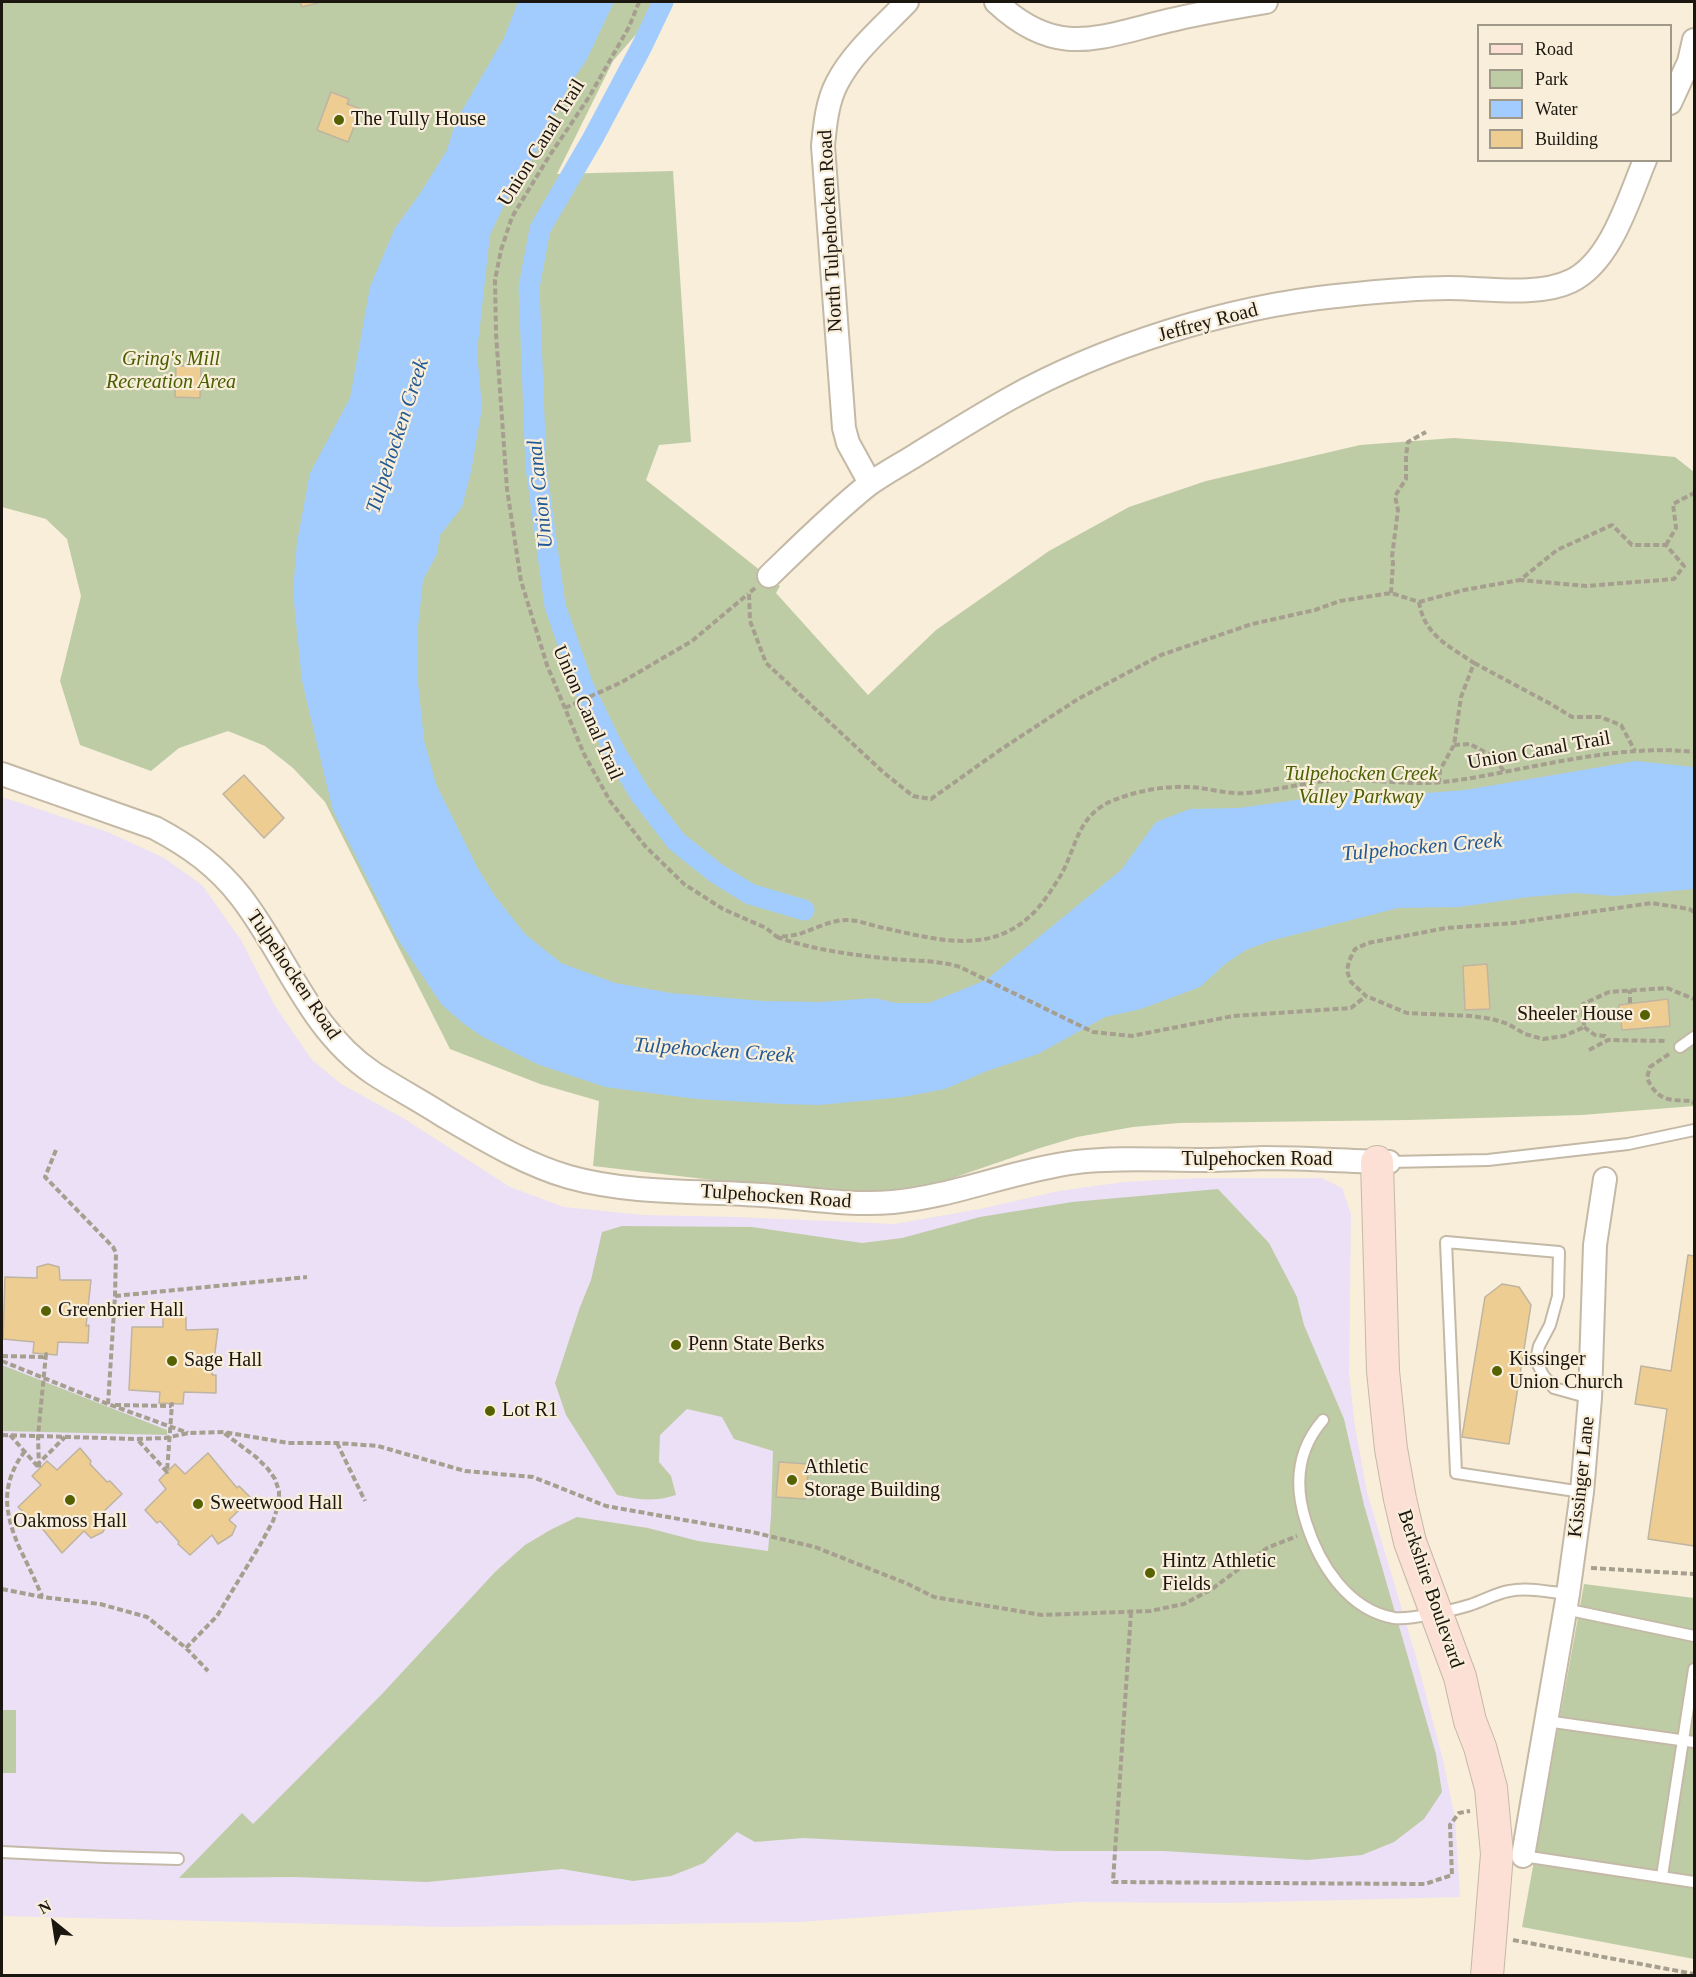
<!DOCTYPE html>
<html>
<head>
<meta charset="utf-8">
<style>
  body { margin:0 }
  #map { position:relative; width:1696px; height:1977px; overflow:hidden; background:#f9eeda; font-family:"Times New Roman",serif }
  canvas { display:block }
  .frame { position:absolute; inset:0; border:3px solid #1b1710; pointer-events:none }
  .legend { position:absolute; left:1477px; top:24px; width:195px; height:138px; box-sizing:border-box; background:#f9eeda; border:2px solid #a09889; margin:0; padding:8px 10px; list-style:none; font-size:18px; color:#1b1710 }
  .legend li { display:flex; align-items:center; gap:12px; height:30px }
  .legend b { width:30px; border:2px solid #a09889 }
  .north { position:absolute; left:24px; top:1893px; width:60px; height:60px; -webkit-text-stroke:4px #f9eeda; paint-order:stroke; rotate:330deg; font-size:16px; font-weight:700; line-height:24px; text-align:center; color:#1b1710 }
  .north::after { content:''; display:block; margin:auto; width:21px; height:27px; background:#1b1710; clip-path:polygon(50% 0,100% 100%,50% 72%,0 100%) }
</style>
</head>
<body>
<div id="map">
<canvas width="1696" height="1977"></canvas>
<div class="frame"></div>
<ul class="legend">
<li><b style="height:8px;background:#fcdfd5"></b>Road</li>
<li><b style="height:16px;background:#becca6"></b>Park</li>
<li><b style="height:16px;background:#a2ccfd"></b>Water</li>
<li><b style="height:16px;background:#eecd93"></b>Building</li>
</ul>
<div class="north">N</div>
</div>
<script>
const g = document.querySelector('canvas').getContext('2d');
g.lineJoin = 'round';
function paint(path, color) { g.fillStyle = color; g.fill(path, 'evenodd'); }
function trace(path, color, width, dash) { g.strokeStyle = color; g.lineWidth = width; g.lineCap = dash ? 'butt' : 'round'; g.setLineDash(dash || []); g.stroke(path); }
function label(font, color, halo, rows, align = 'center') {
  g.font = font + ' "Times New Roman",serif'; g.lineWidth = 4.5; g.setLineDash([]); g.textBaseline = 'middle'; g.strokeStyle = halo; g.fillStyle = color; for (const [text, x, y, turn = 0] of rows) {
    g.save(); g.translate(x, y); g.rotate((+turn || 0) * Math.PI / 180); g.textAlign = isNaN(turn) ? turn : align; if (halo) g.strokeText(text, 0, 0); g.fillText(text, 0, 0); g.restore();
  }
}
paint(new Path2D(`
  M2,797L108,832L164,858L202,885L241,940L275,1006L312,1060L341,1084L403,1118L510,1187L564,1207L643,1215L737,1217L894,1224L980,1209L1059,1191L1124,1182L1197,1178H1322L1342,1188L1351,1214L1349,1374L1355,1426L1367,1492L1416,1657L1443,1760L1455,1818L1460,1897L1225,1903L1080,1902L799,1922L447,1927L2,1916Z`), '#ebe0f5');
paint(new Path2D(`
  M2,2H664L613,61L557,174L673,171L691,442L659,445L646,480L780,586L776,593L868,695L936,630L1049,551L1129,507L1206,481L1360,445L1454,438L1510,442L1675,457L1694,472V1106L1582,1115L1409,1120L1179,1123L1133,1127L1077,1137L1040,1148L950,1179L907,1190L851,1194L807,1191L593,1166L599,1101L540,1084L450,1049L325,802L293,768L265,746L228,731L179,748L151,771L80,745L60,681L81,596L67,539L46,519L2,507Z
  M1218,1189L1269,1243L1297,1297L1304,1325L1344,1419L1364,1505L1436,1754L1442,1792L1424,1819L1394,1842L1362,1855L1307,1860L1164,1851H1056L803,1838L755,1842L737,1832L704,1863L671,1876L633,1881L562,1869L427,1882L294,1877L179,1878L242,1813L253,1824L382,1694L495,1572L525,1545L552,1529L577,1517L648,1528L698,1541L768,1551L771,1516L773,1451L734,1439L722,1417L687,1409L660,1435L659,1462L671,1476L676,1495C655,1502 639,1500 617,1495L566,1415L555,1383L580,1307L591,1280L602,1232L622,1226L752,1227L862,1243L902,1238L980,1217L1072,1202Z
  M2,1365L167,1430V1435L2,1431Z
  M1584,1584L1694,1598V1959L1522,1927Z
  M2,1710H16V1773H2Z`), '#becca6');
paint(new Path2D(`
  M518,2H614L587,59L566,91L531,162L507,199L490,235L477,352L482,408L471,472L462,507L440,535L437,554L423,580L417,636L418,683L424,740L436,784L477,867L495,896L525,934L561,963L615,983L671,993L763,1001L820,1002L875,998L896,1003H929L986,980L1121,870L1156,822L1190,809L1239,808L1353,792L1400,795L1465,790L1636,761L1694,767V889L1614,896L1575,893L1529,897L1459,907L1398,908L1270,941L1246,950L1225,964L1200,987L1141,1009L1105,1017L1038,1054L987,1071L945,1089L903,1097L819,1105L783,1104L696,1099L605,1087L537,1064L483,1037L464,1024L442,1005L397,938L333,811L302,681L293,592L297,542L310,473L350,398L370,287L395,228L421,192L447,150L456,121L504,38Z`), '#a2ccfd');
trace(new Path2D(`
  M663,2L642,46L593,138L540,229L529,287L536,467L555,606L583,686L616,754L640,794L676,841L716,873L750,894L804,910`), '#a2ccfd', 21);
const building = new Path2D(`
  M300,2H318V3L302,7Z
  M331,92L349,99L347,104L361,109L348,142L317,130Z
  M176,366H201L200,398L175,397Z
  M244,775L284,818L264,838L223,794Z
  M1487,964L1490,1009L1465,1010L1463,966Z
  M1668,999L1670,1026L1622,1030L1619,1005Z
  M1688,1255L1694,1256V1546L1648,1539L1667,1409L1635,1404L1641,1366L1671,1371Z
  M48,1264L59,1267L60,1280H91L86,1326L89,1325L88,1343L58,1342L57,1355L33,1353L34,1342L3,1339L5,1277L37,1278V1267Z
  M1502,1284L1519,1287L1531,1305L1509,1444L1462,1437L1485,1297Z
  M175,1314L186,1317V1330L218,1329L212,1375H216V1393L184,1392L183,1404L159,1403L160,1392L129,1390L132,1327H163V1317Z
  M80,1448L91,1461L90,1464L107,1482L110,1481L122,1494L100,1515L108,1522L103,1532L91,1538L84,1531L62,1553L33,1517L30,1518L18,1507L41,1485L32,1476L47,1461L57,1470Z
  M208,1453L237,1488L239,1486L251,1498L229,1520L236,1526L232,1535L218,1544L212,1535L190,1555L178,1544L179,1542L160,1521L157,1523L145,1510L166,1489L159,1480L175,1464L185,1474Z
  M779,1462L809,1464L805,1499L776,1497Z`);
paint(building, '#eecd93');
trace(building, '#beb4a1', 1.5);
const lane = new Path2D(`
  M1680,1047L1694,1037
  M1389,1162L1488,1160L1628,1144L1694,1130
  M1323,1420C1297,1450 1294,1485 1306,1522C1319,1564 1348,1610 1394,1618C1410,1620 1454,1610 1470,1605C1483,1601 1496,1593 1509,1591C1527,1587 1549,1592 1568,1594
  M1582,1492L1456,1473L1446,1242L1559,1252L1558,1296L1550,1325L1539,1346L1536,1360L1543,1375L1554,1388L1590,1398
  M1565,1609L1694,1636
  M1546,1721L1694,1742
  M2,1852L105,1857L178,1859
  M1523,1856L1694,1882
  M1662,1876L1694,1669`);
const street = new Path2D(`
  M996,2C1060,62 1102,35 1176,19C1206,12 1236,7 1266,2
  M1670,103L1689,62L1694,40
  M870,483L848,443L844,428L823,146C825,125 827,102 837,83C853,52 883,27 907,2
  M769,576C801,545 833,513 868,485C883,474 900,465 916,455C947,436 977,417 1009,399C1104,346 1228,307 1336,296C1374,292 1411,288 1449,288C1486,288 1538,297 1571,281C1611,262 1629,198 1645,160
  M2,774L155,828C189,846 217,866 241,897C286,955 309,1030 373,1073C396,1088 421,1101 444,1116C484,1139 524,1164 569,1177C629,1194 699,1191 762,1195C806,1198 849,1206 893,1202C956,1196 1014,1170 1077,1162C1118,1157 1160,1160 1201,1160C1222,1160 1243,1159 1264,1158C1305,1158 1347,1161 1389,1162
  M1523,1856L1568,1594L1582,1492L1590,1398L1595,1245L1605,1179`);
const secondary = new Path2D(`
  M1377,1162L1383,1371L1391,1449L1400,1499L1410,1542L1460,1677L1470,1721L1480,1747L1491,1788L1497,1854L1487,1976`);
trace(lane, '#c4b9a6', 14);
trace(street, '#c4b9a6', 26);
trace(secondary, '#c4b9a6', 34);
trace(new Path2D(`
  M639,2L629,27L589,97L548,158L512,217L501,250L495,280L496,334L507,489L521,581L547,665L584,754L610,801L645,846L684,884L723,909L766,928L777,937C785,936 794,936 802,933C817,928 833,919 850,920C861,921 873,926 884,928C938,940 995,957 1038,908C1046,899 1054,886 1061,875C1077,846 1077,815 1114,800C1137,791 1163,786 1187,787C1207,787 1227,795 1247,793C1280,790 1313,780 1346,780C1381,780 1417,786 1452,781C1529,770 1617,743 1694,752
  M1666,545L1676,528L1673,504L1694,493
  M755,588L749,593L750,621L766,663L883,772L913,796L931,799L1000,750L1078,699L1161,655L1252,624L1315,610L1340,601L1391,593L1419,602C1424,635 1449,646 1474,663L1461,697L1454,745L1440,770L1439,782
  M1391,593L1393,563L1392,557L1398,510L1395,496L1406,479V455L1408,442L1426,432
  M1419,602L1464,590L1520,580L1557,550L1612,525L1632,545H1666L1684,566L1674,579L1586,586L1520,580
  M1474,663L1549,703L1572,717H1600L1621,725L1635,751
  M565,708L622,682L692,641L748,594
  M1454,745L1470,744L1492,756L1504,771
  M1694,912L1689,909L1652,903L1514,923L1446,928L1368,943L1355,949L1349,961L1347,971L1351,982L1366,996L1407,1013L1471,1016L1492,1019L1508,1024L1525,1034L1543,1039L1564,1036L1584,1027L1583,1004L1609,992L1667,988L1694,999
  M777,937C813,950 854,955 891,959C914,961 938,960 960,967L1093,1032L1132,1036L1233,1016L1351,1008L1366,996
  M1630,1003V990
  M1584,1027L1595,1035L1605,1036L1608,1040
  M1589,1050L1608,1040L1667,1041
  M1669,1054L1650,1067L1647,1078C1658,1102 1669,1100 1693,1101L1694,1104
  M56,1150L45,1177L113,1247L116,1253L115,1296L108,1404
  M115,1296L307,1277
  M2,1356L43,1357L46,1354L38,1436L39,1468
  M2,1361L108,1404L188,1433
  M115,1405L170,1406L172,1404L167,1472L137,1439
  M2,1435L137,1439L165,1438L189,1433L224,1432L288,1443H337L378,1446L465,1471L533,1477L606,1506L752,1532L815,1547L908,1584L934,1597L1042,1615L1150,1611L1184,1604L1212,1589L1267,1548L1297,1536
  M10,1435L39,1468V1463L65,1437
  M337,1443L365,1501
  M25,1451C0,1484 4,1513 20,1549C28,1565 35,1580 42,1596
  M1591,1568L1694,1574
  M2,1589L42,1597L100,1604L147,1617L186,1648L208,1671
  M1131,1612L1113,1882L1425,1884L1452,1875L1450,1825L1459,1813L1470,1811
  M186,1648L217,1616L260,1545L273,1521L279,1503V1491L275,1479L268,1469L256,1457L224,1433
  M1513,1940L1694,1974`), '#a69e8e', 4, [6, 3]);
trace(lane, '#fff', 10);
trace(street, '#fff', 22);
trace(secondary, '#fcdfd5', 32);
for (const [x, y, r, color] of [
  [339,120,6,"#566202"],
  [1645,1015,6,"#566202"],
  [46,1311,6,"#566202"],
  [676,1345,6,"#566202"],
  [172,1361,6,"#566202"],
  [1497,1371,6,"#566202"],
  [490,1411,6,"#566202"],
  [792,1480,6,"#566202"],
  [70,1500,6,"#566202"],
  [198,1504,6,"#566202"],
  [1150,1573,6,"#566202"]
]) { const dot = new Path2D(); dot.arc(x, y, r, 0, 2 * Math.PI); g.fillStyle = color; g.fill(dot); trace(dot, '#f9eeda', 2); }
label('20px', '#1b1710', '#f9eeda', [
  ["The Tully House",351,120],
  ["Sheeler House",1633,1015,"right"],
  ["Greenbrier Hall",58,1311],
  ["Penn State Berks",688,1345],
  ["Kissinger",1509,1360],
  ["Union Church",1509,1383],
  ["Sage Hall",184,1361],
  ["Lot R1",502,1411],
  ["Athletic",804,1468],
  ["Storage Building",804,1491],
  ["Sweetwood Hall",210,1504],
  ["Oakmoss Hall",70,1522,"center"],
  ["Hintz Athletic",1162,1562],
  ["Fields",1162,1585]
], 'left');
label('20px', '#1b1710', '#f9eeda', [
  ["Union Canal Trail",542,143,-58],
  ["North Tulpehocken Road",831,231,-93],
  ["Jeffrey Road",1208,323,-15],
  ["Union Canal Trail",587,713,66],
  ["Union Canal Trail",1539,751,-10],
  ["Tulpehocken Road",293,975,56],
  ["Tulpehocken Road",1257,1160],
  ["Tulpehocken Road",776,1197,4],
  ["Kissinger Lane",1582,1477,-84],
  ["Berkshire Boulevard",1430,1589,71]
]);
label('italic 20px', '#475f00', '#f9eeda', [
  ["Gring's Mill",171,360],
  ["Recreation Area",171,383],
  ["Tulpehocken Creek",1361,775],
  ["Valley Parkway",1361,798]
]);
label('italic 21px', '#215995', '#f9eeda', [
  ["Tulpehocken Creek",398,436,-72],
  ["Union Canal",541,494,-96],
  ["Tulpehocken Creek",1422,848,-5],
  ["Tulpehocken Creek",714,1051,4]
]);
</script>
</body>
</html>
